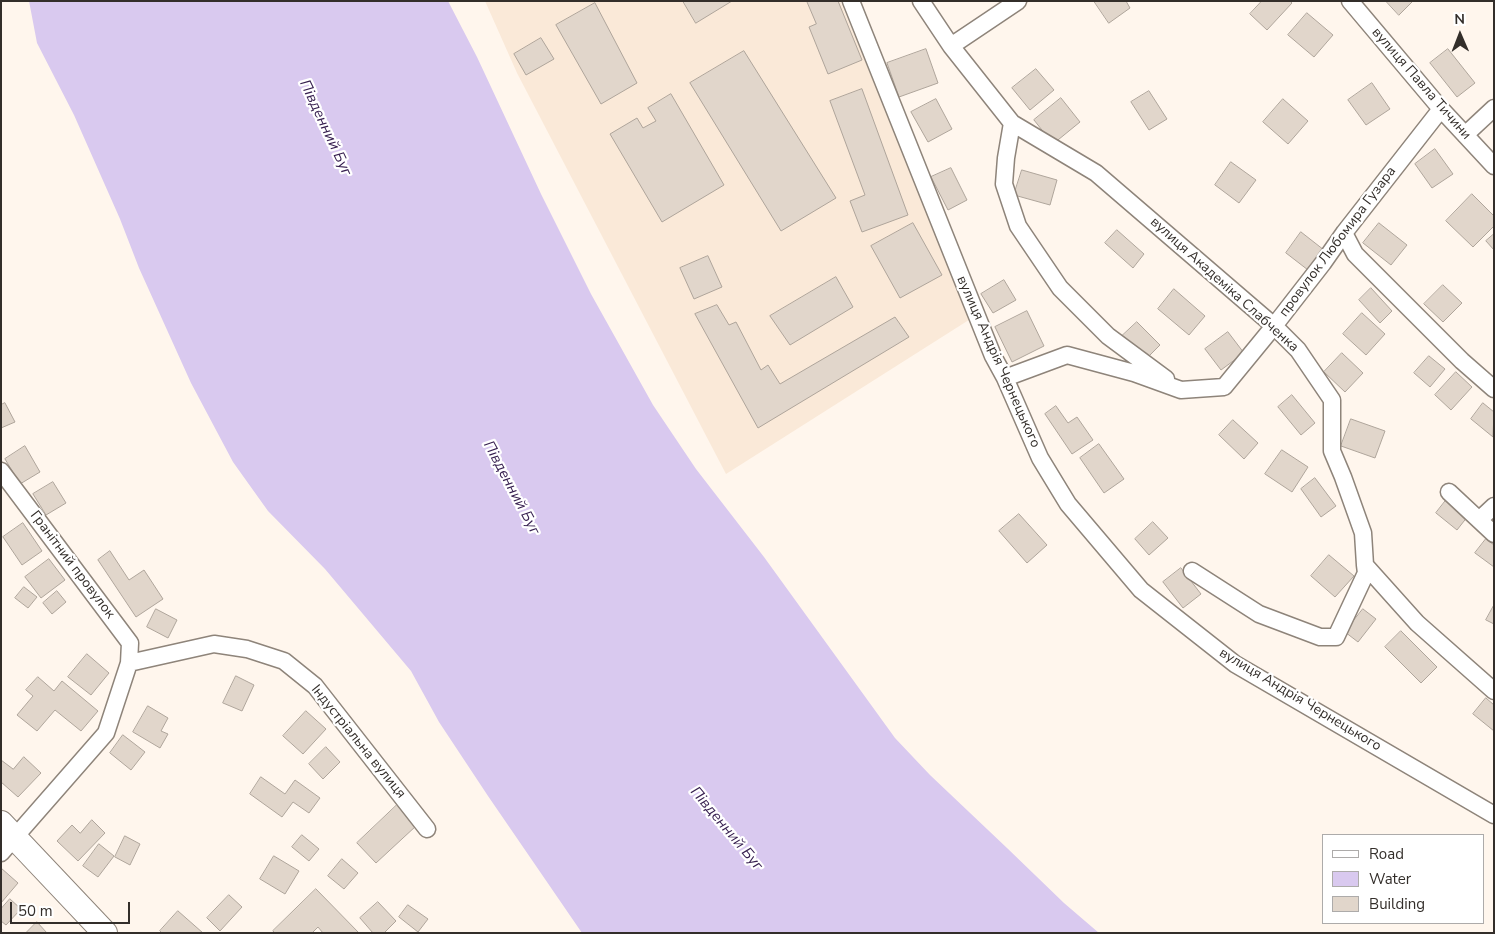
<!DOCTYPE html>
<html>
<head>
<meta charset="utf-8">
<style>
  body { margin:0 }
  #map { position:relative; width:1495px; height:934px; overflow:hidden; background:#fff6ed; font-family:"Nunito Sans",sans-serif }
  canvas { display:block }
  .frame { position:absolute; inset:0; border:2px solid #332e2a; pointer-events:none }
  .legend { position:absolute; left:1322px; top:834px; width:162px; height:90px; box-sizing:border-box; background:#fff; border:1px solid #adabaa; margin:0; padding:6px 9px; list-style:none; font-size:15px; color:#332e2a }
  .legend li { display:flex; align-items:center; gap:10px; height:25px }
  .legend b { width:25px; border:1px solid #adabaa }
  .north { position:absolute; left:1435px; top:10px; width:50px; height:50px; -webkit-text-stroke:4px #fff; paint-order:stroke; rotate:359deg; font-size:14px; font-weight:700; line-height:20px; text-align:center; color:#332e2a }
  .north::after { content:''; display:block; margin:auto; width:18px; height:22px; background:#332e2a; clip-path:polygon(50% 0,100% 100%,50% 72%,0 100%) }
  .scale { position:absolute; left:10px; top:902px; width:120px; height:22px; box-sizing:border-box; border:2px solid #332e2a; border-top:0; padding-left:6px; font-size:15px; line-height:18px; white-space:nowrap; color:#332e2a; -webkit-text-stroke:4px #fff; paint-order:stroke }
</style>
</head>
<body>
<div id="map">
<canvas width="1495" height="934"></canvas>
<div class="frame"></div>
<ul class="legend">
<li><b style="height:6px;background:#fff"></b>Road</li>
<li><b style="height:14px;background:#d9c9ef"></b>Water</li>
<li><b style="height:14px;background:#e1d6cb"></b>Building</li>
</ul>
<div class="north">N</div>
<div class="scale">50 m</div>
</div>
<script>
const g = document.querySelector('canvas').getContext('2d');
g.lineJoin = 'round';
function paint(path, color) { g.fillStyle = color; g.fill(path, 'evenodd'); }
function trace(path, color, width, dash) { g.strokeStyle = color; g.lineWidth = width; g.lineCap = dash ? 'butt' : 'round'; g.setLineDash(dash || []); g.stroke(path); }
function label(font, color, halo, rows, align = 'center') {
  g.font = font + ' "Nunito Sans",sans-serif'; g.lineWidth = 4.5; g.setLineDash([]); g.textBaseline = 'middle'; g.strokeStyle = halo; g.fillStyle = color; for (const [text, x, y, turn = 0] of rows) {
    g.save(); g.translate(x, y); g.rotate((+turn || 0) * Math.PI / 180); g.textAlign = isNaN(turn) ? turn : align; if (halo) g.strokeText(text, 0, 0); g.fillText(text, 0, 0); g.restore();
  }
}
paint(new Path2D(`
  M485,1H840L972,318L726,474L517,73Z`), '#fae9d8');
paint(new Path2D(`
  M29,1H448L477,57L541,194L591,294L653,405L696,469L764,557L895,738L930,775L1007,848L1064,903L1099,933H582L488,796L439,722L411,671L325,569L268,511L233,462L191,383L139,268L120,219L74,115L37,43Z`), '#d9c9ef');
const building = new Path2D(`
  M683,1H732L696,23Z
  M807,1H838L862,60L828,74L809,27L816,24Z
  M1094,1H1126L1130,8L1109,23Z
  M1262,1H1290L1292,3L1267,30L1250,14Z
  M1386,1H1413L1399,15Z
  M595,3L637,83L601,104L556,25Z
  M1307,13L1333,35L1314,57L1288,35Z
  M541,38L554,59L526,75L514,54Z
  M926,49L938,83L899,97L887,63Z
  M1448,49L1475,83L1457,97L1430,63Z
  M744,51L836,198L781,231L690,83Z
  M1036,69L1054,90L1030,110L1012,88Z
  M1372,83L1390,109L1366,125L1348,100Z
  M862,89L908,215L862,232L850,201L865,195L830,101Z
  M1149,91L1167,119L1149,130L1131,102Z
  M671,94L724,185L662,222L610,134L637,118L643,128L656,121L648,108Z
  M1061,98L1080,122L1053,144L1034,120Z
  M936,99L952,129L928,142L911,112Z
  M1283,99L1308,121L1288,144L1263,122Z
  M1435,149L1453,174L1432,188L1415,164Z
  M1231,162L1256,180L1239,203L1215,185Z
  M951,168L967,200L948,210L931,177Z
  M1022,170L1057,180L1050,205L1014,195Z
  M1472,194L1494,216V226L1473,247L1446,221Z
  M913,223L942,275L900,298L871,246Z
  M1379,223L1407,245L1391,265L1363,243Z
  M1117,230L1144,254L1133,268L1105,243Z
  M1301,232L1324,250L1308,270L1286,253Z
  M1494,234V250L1486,241Z
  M708,256L722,287L694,299L680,268Z
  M836,277L853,307L790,345L770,316Z
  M1004,280L1016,300L993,313L981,294Z
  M1443,285L1462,303L1443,322L1424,304Z
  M1371,288L1392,311L1380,323L1359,300Z
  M1174,289L1205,316L1189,335L1158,309Z
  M717,305L729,325L736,322L761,370L768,365L780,384L895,317L909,337L758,428L695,314Z
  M1027,311L1044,346L1012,362L995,327Z
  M1362,313L1385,334L1366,355L1343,334Z
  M1137,322L1160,345L1145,360L1122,336Z
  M1228,332L1244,353L1221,370L1205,349Z
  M1342,353L1363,373L1345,392L1324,372Z
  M1429,356L1445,369L1430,387L1414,373Z
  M1456,372L1472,387L1451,410L1435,395Z
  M1292,395L1315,423L1301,435L1278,407Z
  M5,403L15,422L1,428V405Z
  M1483,403L1494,412L1493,437L1471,419Z
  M1056,406L1068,423L1077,417L1093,440L1072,454L1045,414Z
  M1351,419L1385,431L1375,458L1341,446Z
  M1233,420L1258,443L1244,459L1219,435Z
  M1099,444L1124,479L1104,493L1080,458Z
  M25,446L40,472L20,484L5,459Z
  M1282,450L1308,467L1292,492L1265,474Z
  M1315,478L1336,506L1321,517L1301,489Z
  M53,482L66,503L46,515L33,494Z
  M1447,499L1468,516L1457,530L1436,513Z
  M1019,514L1047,545L1027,563L999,531Z
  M1153,522L1168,538L1149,555L1135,539Z
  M23,523L42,551L22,565L3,537Z
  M1486,539L1494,545V567L1475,553Z
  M110,551L129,580L144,570L163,599L136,617L98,560Z
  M1329,555L1354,576L1335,597L1311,576Z
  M49,559L65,580L41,598L25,577Z
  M1181,568L1201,594L1183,608L1163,582Z
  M24,587L37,597L28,608L15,598Z
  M57,591L66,602L52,614L43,603Z
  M1494,605V624L1486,620Z
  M156,609L177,620L168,638L147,627Z
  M1363,609L1376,619L1358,642L1345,632Z
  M1401,631L1437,667L1421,683L1385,647Z
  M87,654L109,673L91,695L68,677Z
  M236,676L254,685L242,711L223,703Z
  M38,677L54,691L62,681L98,711L81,731L55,710L37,731L17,715L33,696L26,690Z
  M1486,698L1494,705V731L1473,714Z
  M148,706L168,718L161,731L168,734L160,748L133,732Z
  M306,711L326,729L303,754L283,736Z
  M123,735L145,752L131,770L110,753Z
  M326,747L340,762L323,779L309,764Z
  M24,757L41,773L18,797L1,782V760L13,769Z
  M261,777L285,794L295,780L320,798L309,813L293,802L282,817L250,794Z
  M397,805L416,826L376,863L357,843Z
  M92,820L105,833L78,861L57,841L72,825L80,833Z
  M302,835L319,849L309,861L292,847Z
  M125,836L140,844L130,865L115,857Z
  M99,844L114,856L98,877L83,866Z
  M274,856L299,871L285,894L260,879Z
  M342,859L358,873L344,889L328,876Z
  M1,868L18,883L1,903Z
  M316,889L359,933H323L318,927L312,933H275L273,931Z
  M229,895L242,907L220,931L207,918Z
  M10,899L21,909L6,925L1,921V909Z
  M378,902L396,921L384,933H373L360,918Z
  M408,905L428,919L418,932L399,917Z
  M178,911L203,933H162L160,931Z
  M37,922L47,933H26Z`);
paint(building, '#e1d6cb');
trace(building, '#afa59b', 1);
const street = new Path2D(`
  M851,1L993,356L1005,378L1040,458L1068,504L1141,590L1235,664L1494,815
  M921,1L951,46L1012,123L1096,173L1274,326L1298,350L1332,400V451L1343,477L1363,533L1365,565L1417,623L1494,691
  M1350,1L1441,109L1494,166
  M951,46L1018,1
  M1012,123L1006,158L1004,184L1018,226L1060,288L1108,336L1166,379
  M1465,135L1494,108
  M1344,233L1355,254L1462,361L1494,389
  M1005,378L1067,355L1134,373L1181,390L1224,387L1274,326L1323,263L1344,233L1441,109
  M1,471L130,643L129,663
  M1449,492L1494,534
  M1479,520L1494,506
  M1192,571L1259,614L1320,637H1336L1366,573L1365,565
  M1,853L106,733L129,663L214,644L247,649L284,661L315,686L427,829`);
const secondary = new Path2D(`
  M1,823L105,933`);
trace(street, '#8e847a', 19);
trace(secondary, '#8e847a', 26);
trace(street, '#fff', 16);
trace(secondary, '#fff', 24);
label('14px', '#332e2a', '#fff', [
  ["вулиця Павла Тичини",1421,84,49],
  ["провулок Любомира Гузара",1338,242,-53],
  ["вулиця Академіка Слабченка",1224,285,42],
  ["вулиця Андрія Чернецького",998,362,66],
  ["Гранітний провулок",72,565,53],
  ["вулиця Андрія Чернецького",1300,700,31],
  ["Індустріальна вулиця",358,742,51]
]);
label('italic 15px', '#372050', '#fff', [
  ["Південний Буг",325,128,65],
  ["Південний Буг",511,488,62],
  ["Південний Буг",726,829,50]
]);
</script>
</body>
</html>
